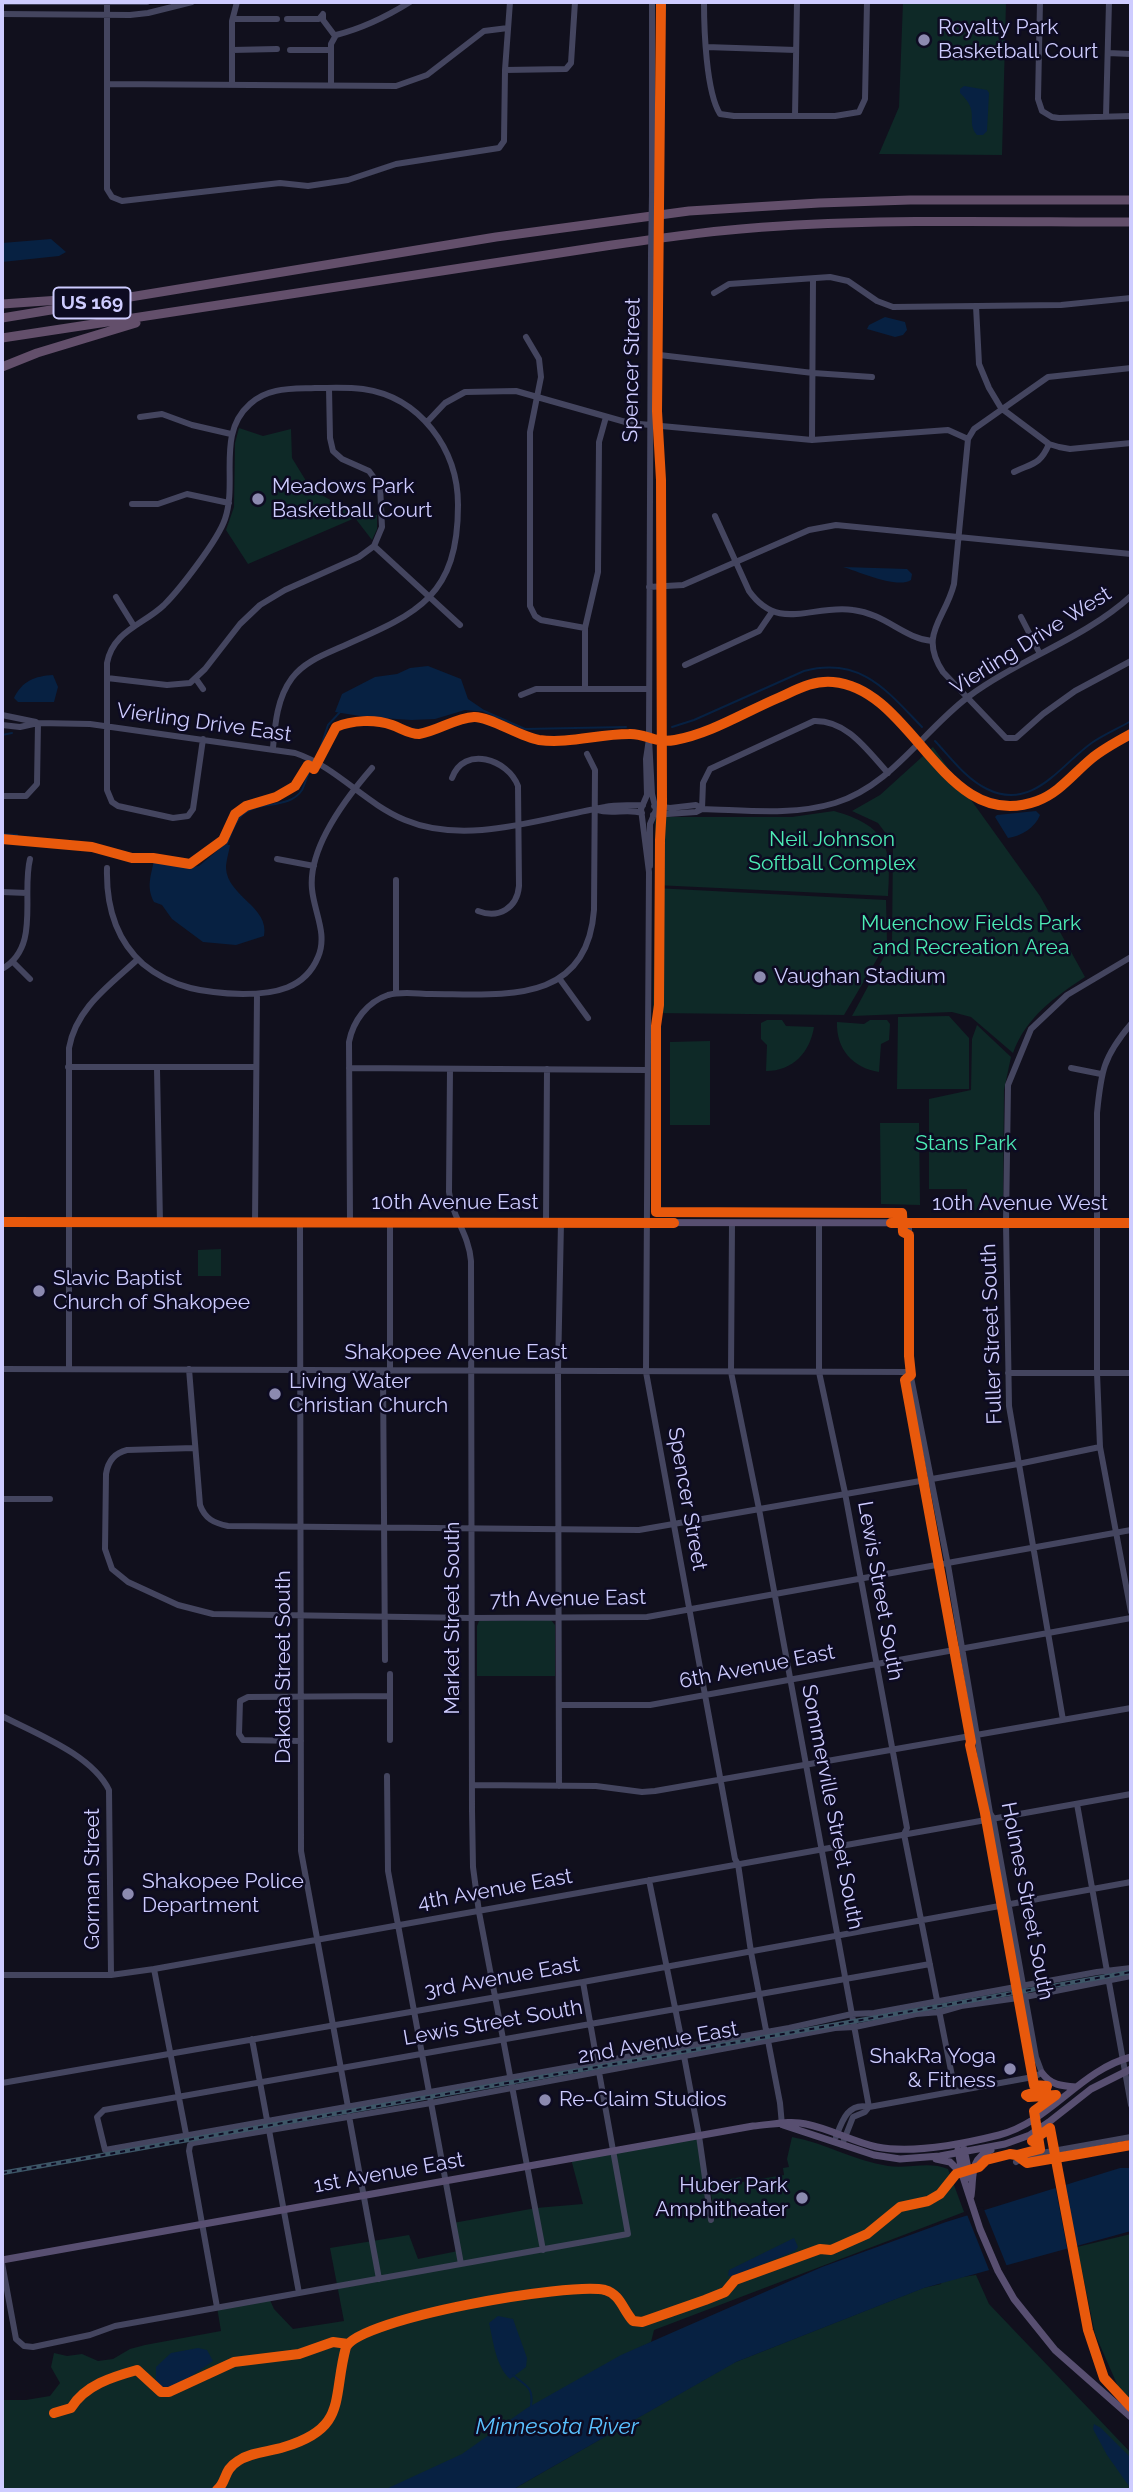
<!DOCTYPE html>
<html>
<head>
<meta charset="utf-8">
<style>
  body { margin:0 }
  #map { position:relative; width:1133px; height:2492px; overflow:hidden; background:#11101d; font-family:Raleway,sans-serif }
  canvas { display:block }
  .frame { position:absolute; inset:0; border:4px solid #ceccff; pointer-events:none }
</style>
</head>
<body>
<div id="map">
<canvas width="1133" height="2492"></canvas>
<div class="frame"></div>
</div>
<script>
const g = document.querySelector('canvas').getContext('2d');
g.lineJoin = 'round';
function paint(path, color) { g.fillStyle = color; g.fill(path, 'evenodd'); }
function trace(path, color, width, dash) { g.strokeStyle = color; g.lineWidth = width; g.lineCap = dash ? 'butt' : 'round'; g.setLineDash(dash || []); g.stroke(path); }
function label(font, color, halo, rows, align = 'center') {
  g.font = font + ' Raleway,sans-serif'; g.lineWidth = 5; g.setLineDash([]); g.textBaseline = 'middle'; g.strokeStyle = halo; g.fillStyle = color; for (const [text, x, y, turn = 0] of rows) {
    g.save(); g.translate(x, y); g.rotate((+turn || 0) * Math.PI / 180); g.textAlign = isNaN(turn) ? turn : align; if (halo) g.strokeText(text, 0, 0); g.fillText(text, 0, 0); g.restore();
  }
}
paint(new Path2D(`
  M903,2H1006L1002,155L879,154L899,107Z
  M239,428L263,436L291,429L292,458L311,489L357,515H377V529L372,540L355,518L248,564L226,530L234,507L235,443Z
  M933,747L1040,896L1085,977C1055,997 1026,1017 1013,1053L971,1017L952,1012L852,1016L892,942L893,843L878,823L852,811L880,795Z
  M834,811C886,826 892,845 888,896L655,885V817H792Z
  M655,888L886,900L887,942L844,1015L653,1013Z
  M949,1016L969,1038V1089H897L898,1017Z
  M767,1020H782L786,1026L814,1027C810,1052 793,1071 766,1071L767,1045L761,1039V1023Z
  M870,1020H887L890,1024L889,1040L881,1044L879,1072C853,1068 836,1049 837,1022L864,1024Z
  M977,1025L1011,1057L1004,1090L1003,1210H968L967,1189H929V1099L971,1090L972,1039Z
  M710,1041V1125H670V1042Z
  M880,1123H919L920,1205L881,1204Z
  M221,1249V1276H198V1250Z
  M551,1620L555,1625V1676H477V1626L479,1621Z
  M699,2136L712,2219L715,2216L709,2183L741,2177L742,2182L784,2175L783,2168L789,2167L787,2159L792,2137C825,2143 855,2161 888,2166C908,2169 929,2161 948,2169L964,2212L654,2330L651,2342L624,2356L428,2490H2V2400H26L50,2396L60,2383L51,2367L54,2353L67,2356L82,2354L98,2361L113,2359L130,2349L145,2345L221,2331L217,2307L269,2298L274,2309L293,2329L344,2321L330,2248L409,2235L418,2259L458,2251L453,2223L536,2208L583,2204L571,2159Z
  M1131,2234V2416L1095,2334L1077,2247Z
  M976,2275L989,2304L1131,2453V2490H512L733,2363L923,2288L941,2284L942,2280Z`), '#0e2927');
paint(new Path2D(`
  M964,86L987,90L989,93L987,131L983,135H977C965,121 981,112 960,93V89Z
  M51,239L66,252L59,256L2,262V243Z
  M885,317L905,322L907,330L903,335L895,337L867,329L869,325Z
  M843,567L907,569L912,574L911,580C897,589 860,572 843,567Z
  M428,666L461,679L468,699L487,712L465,710L435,719L411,720L366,717L335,712L342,694L375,677L397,674L410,668Z
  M53,675L58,687L54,702H18L14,698C22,681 35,676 53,675Z
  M1036,811L1040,815C1035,828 1021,836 1008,838L995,817L997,815Z
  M224,845H230C229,852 226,861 226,868C227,896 270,907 264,936L236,945L203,942L172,919L162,905L154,902C146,887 151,876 154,860L186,868L199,866Z
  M1120,2168H1131V2231L924,2288L736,2362L512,2490H384L462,2454L527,2408L621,2355L822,2267L946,2222Z
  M794,2238L798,2247L795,2251L734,2276H728L729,2270Z
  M498,2316L513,2319L527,2358L526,2367L510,2379C496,2367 493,2340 489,2323Z
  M198,2348L207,2350L213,2361C200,2370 178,2387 163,2388L156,2381V2367L171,2353Z
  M1094,2424L1101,2428L1131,2458V2489L1107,2455L1093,2429Z`), '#072142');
paint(new Path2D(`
  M1063,2182L1076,2250L1068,2253L1055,2185Z
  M983,2207L1008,2269L991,2275L966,2212Z`), '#11101d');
trace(new Path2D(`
  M484,711L525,729L626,727
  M672,727L694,720L804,671C861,656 887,691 922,727
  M2,735L12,733
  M935,741C951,758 966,779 987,789C1033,812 1061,764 1093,742C1105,734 1119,728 1131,721
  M320,749L328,725L340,712
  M2,834L17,835L19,839
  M227,844C231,834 234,822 242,815C258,800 289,810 302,790C305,784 307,776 310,770
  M513,2375C525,2386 534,2386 531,2406`), '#072142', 2);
trace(new Path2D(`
  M2,2H147
  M107,2V189L112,197L122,201L280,183L308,186L348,180L396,164L499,148L504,141L505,70L510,2
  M704,2C704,28 706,92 720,114L734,116H835L859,112L865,99L867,2
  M1040,2L1038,99L1042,111L1052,117L1059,118L1131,116
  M2,14L130,15L148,13L192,2
  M233,19H277
  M287,19H319L323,14V20L335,36
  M706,47L796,50
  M232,50L277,49
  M290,50H331
  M1108,53L1131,54
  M505,70L566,69L571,63L575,2
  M107,84L396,86L427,75L484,31L508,28
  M232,85V21L237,2
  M331,85V44L336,35C364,28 386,17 410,2
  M795,116L797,2
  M1106,116L1109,2
  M652,195V2
  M714,293L729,284L830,277L848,281L877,301L893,307L1061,305L1131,298
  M976,306L979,364L989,388L1001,408L1049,444L1059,447L1070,449L1131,443
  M526,337L539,359L541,377L530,432V606L535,616L541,620L585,628
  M651,354L813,373L872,377
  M1131,368L1048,377L974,429L968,439L954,584C945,620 918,634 943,672L1006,738H1016L1043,714L1075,691L1131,661
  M140,417L162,414L192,425L231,434
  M427,422L445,403L465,392L516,391L629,423L812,440L948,430L968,439
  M812,440L813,279
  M1014,472C1033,463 1040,465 1049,444
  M132,504H158L187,494L229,503
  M715,516L749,591C779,633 812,604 853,610C886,614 903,638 932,641
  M374,546L460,625
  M649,587L683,585L809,530L836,525L1131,554
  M116,597L134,626
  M1021,617L1040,654
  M685,665L759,631L772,612
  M107,678L167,685L190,683L205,669L240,624L260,605L285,590L359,557L374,546L382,527L380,486L369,471L342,459L333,451L330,438L329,388
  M196,679L203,689
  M585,688V628L598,572L599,442L606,417
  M521,695L536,689H649
  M2,715L36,722
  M2,725L20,727L38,723L90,724L295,753C337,767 364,803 405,820C467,846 542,818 605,807C618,804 631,806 643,805
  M203,739L193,809L188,816L173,818L118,806L112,802L107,790V663C113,631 143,625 164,605C180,589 218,540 225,519C238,481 216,434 250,404C268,387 292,389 315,388C331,388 347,387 363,389C420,397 458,449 458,505C458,598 416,614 341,647C323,655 304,662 292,678C277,698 275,724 273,748
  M649,739L646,759L647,795L641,809L649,872L646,1372L735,1859L738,1864L751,1952L780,2103L782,2125
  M452,778C464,745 508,759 518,786L519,886C517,908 499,919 478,911
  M2,796H26L37,784L38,723
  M654,806L670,808L696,805L702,809
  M702,809L703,783L710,769L814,721C847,720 867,750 888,773
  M597,810C612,815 627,808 642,813
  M653,815L696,812L702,809C745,810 793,816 835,803C891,786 923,731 968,697C1019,659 1084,639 1131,596
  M277,859L314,866
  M650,866V824L656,810L652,794L649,739L651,254
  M107,868C106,905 115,939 143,964C173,989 206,993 243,994C274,994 305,989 318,957C328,934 314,912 312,889C308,848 346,798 372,768
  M2,892L27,893
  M13,962L30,979
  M2,969C41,947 21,895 30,859
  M559,978L588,1018
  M396,993V880
  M1131,1024C1103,1057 1101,1072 1097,1113V1373L1100,1447L1131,1612
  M68,1067H255
  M349,1068L646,1070
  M1071,1068L1101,1074
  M157,1069L160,1223
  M450,1069L449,1192C452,1217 469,1234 471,1261L472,1810L473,1867L479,1912L543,2250
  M350,1222L349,1042C353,1021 367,1002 388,995C402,991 418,994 431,994C502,994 587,1006 594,910L595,770L587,754
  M546,1222L547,1069
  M255,1223L257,994
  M300,1223L301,1851L348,2107
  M732,1223L731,1372L759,1509L869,2107
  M819,1223V1372L845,1493L907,1828L904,1834L955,2091
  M2,1369L910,1372
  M69,1369V1048C76,1008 110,985 138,959
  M189,1369L200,1505C205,1519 214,1523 228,1526L639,1530L1018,1464L1100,1447
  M383,1371L385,1660
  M390,1371V1222
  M1008,1373H1131
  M194,1448L127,1450C114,1453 108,1461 106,1474L105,1549L112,1569L128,1582L178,1605L213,1614L470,1618L647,1617L1131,1530
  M2,1499H50
  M390,1674V1740
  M559,1705H650L1131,1618
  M2,1716C36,1734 91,1754 109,1790L111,1975
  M1063,1720L1009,1406L1006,1223L1008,1085L1031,1029L1067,995L1131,957
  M301,1741L243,1740L239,1734L240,1701L248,1697L390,1696
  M387,1776L388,1871L461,2264
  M472,1785L596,1786L642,1792L655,1791L1131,1708
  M559,1786L558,1371L561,1222
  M1077,1804L1131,2105
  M649,1880L683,2047
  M930,1964L104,2110L97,2117L105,2150L789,2028L852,2014L874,2013L1097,1972L1131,1968
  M154,1969L186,2134
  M2,1975H111L154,1969L1131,1794
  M583,1982L597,2062
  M252,2039L267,2120
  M684,2056L699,2136L711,2220
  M2,2083L583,1982L1131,1882
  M349,2116L379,2279
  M269,2130L299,2293
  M836,2137C842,2121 848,2102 869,2107L1033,2077L1042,2073L1036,2057L993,1818L990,1813L948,1565L910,1372L909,1356V1223
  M842,2145L853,2117L865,2112L869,2107
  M1016,2162L1025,2156L1131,2137
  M2,2263L16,2339L24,2346L33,2347L90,2335L115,2326L628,2234L599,2072
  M217,2307L189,2151L190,2145L193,2143L431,2103L835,2028L855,2027L916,2014L940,2012L961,2006L1025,1997L1131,1976`), '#44455f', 6);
trace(new Path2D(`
  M2,1222L1131,1223
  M1042,2073C1051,2085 1061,2086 1076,2087
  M783,2125L874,2155L900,2159L940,2156L1005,2144L1030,2135L1049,2122L1091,2089L1131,2069
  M964,2149L970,2178
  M958,2150L963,2177L980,2229L998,2271L1014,2299L1055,2350L1131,2417
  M936,2159L950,2162L961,2173
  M971,2196C974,2176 969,2159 991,2150
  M2,2260L753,2126C770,2125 790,2120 806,2124C831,2129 853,2142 877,2147C914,2154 963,2144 999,2135C1050,2122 1080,2070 1131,2057`), '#584f71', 7);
trace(new Path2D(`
  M2,304L89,298
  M2,318L496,237L689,211L819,203L910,200H1131
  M2,338L612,245C668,237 724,229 781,226C897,219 1015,222 1131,222
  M2,367L37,353L136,323`), '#634f6b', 9);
const rail = new Path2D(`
  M2,2173L1131,1972`);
trace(rail, '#3d5667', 4.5);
trace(rail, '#0d0b22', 2, [5]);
trace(new Path2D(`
  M651,254L652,195`), '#44455f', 6);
trace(new Path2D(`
  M661,2L657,411L661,480L662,805L660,840L659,1005L656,1026V1212L902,1213L903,1232L909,1235V1356L911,1375L905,1380L971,1742L970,1745L985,1813L1034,2085L1047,2086L1046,2089L1026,2095L1029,2097L1056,2095L1034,2111L1040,2149L1017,2155L1010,2154
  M2,839L92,847L132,858H153L190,864L223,840L235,814L246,806L276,797L295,786L308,765L314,769L336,727C352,720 375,719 392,725C401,728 409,734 419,734C438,731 455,718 474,717C489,716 520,737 539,740C569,744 598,734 629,734C646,733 654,744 675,740C710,734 745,712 778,698C796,690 813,680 833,682C915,689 943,835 1037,801C1059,793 1073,774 1091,759C1103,749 1118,741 1131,734
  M2,1222L674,1223
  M891,1223H1131
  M1032,2141L1050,2128L1088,2330L1104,2378L1131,2407
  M54,2413L71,2408C85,2385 112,2377 137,2370L161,2392H169L234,2362L299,2354L333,2342L348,2344
  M217,2490C227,2482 223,2470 238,2461C251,2452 269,2452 284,2447C348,2428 332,2399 346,2347C361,2318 569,2282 605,2290C620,2294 623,2310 633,2321L642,2322L705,2300L725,2292L735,2280L820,2249L831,2250L867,2234L900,2207L928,2201L940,2194L956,2174L979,2167L986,2160L1010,2154L1016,2155L1027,2163L1131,2145`), '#e8590c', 10);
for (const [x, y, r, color] of [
  [924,40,7,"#8c8ab0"],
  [258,499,7,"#8c8ab0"],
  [760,977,7,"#8c8ab0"],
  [39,1291,7,"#8c8ab0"],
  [275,1394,7,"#8c8ab0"],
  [128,1894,7,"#8c8ab0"],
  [1010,2069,7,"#8c8ab0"],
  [545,2100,7,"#8c8ab0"],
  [802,2198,7,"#8c8ab0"]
]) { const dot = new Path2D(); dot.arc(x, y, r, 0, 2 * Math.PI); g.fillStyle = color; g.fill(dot); trace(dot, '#0d0b22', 2.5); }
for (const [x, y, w] of [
  [92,303,77]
]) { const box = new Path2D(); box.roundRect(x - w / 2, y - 15.5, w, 31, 5); g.fillStyle = '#0d0b22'; g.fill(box); trace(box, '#ceccff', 2); }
label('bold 19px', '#ceccff', null, [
  ["US 169",92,303]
]);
label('21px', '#ceccff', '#0d0b22', [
  ["Royalty Park",938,28],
  ["Basketball Court",938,52],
  ["Meadows Park",272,487],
  ["Basketball Court",272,511],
  ["Vaughan Stadium",774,977],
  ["Slavic Baptist",53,1279],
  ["Church of Shakopee",53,1303],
  ["Living Water",289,1382],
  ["Christian Church",289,1406],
  ["Shakopee Police",142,1882],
  ["Department",142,1906],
  ["ShakRa Yoga",996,2057,"right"],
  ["& Fitness",996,2081,"right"],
  ["Re-Claim Studios",559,2100],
  ["Huber Park",788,2186,"right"],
  ["Amphitheater",788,2210,"right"]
], 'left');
label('21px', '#ceccff', '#0d0b22', [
  ["Spencer Street",632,370,-89],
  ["Vierling Drive West",1031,641,-32],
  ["Vierling Drive East",204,723,8],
  ["10th Avenue East",455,1203],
  ["10th Avenue West",1020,1204],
  ["Fuller Street South",992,1334,-92],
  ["Shakopee Avenue East",456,1353],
  ["Spencer Street",687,1499,80],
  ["Lewis Street South",880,1591,80],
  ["7th Avenue East",568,1599,-1],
  ["Market Street South",453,1618,-90],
  ["Dakota Street South",284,1667,-90],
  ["6th Avenue East",757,1667,-11],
  ["Sommerville Street South",832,1807,79],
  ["Gorman Street",93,1879,-90],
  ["4th Avenue East",495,1890,-10],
  ["Holmes Street South",1027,1901,79],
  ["3rd Avenue East",502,1978,-10],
  ["Lewis Street South",493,2023,-10],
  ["2nd Avenue East",658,2043,-10],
  ["1st Avenue East",389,2173,-10]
]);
label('21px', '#4cecb5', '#0d0b22', [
  ["Neil Johnson",832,840],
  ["Softball Complex",832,864],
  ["Muenchow Fields Park",971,924],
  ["and Recreation Area",971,948],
  ["Stans Park",966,1144]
]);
label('italic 23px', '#5ac2ff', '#0d0b22', [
  ["Minnesota River",557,2427]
]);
</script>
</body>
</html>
